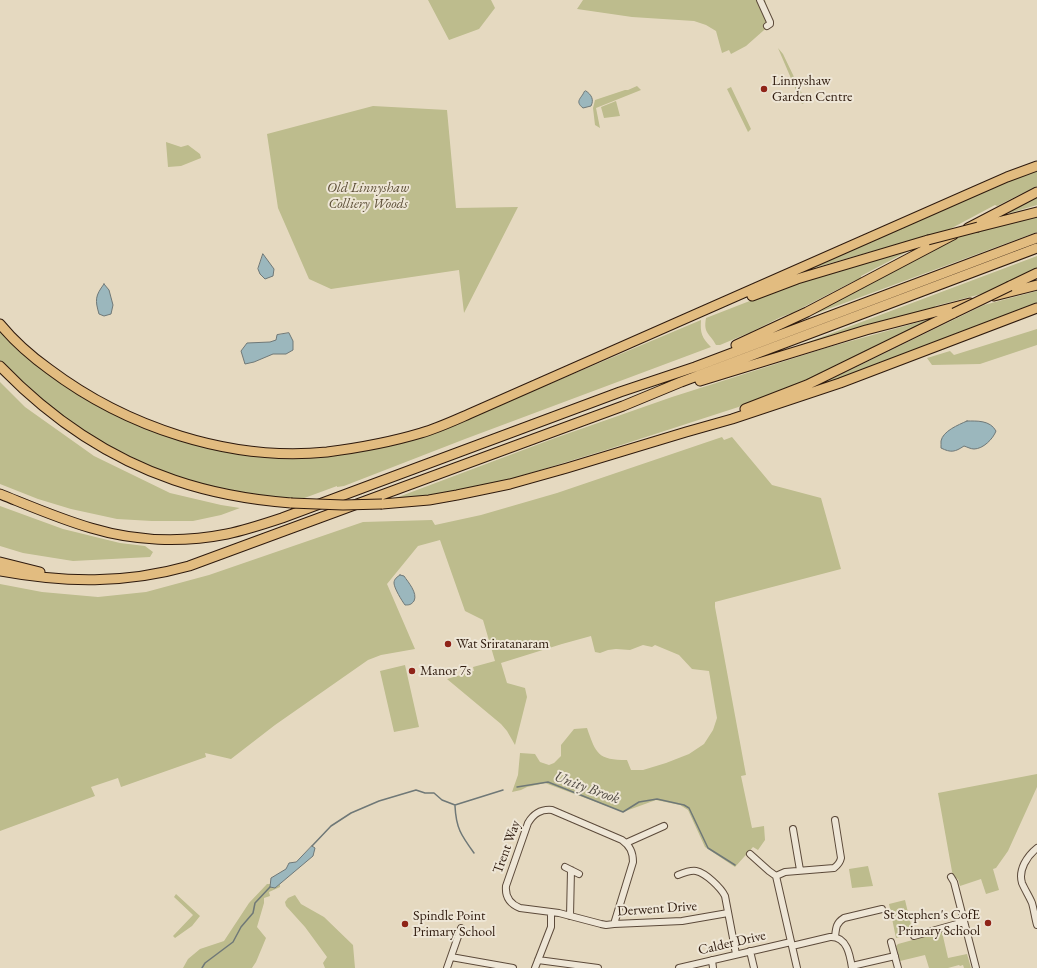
<!DOCTYPE html>
<html>
<head>
<meta charset="utf-8">
<style>
  body { margin:0 }
  canvas { display:block; background:#e5d9c0 }
</style>
</head>
<body>
<canvas width="1037" height="968"></canvas>
<script>
const g = document.querySelector('canvas').getContext('2d');
g.lineJoin = 'round';
function paint(path, color) { g.fillStyle = color; g.fill(path, 'evenodd'); }
function trace(path, color, width, dash) { g.strokeStyle = color; g.lineWidth = width; g.lineCap = dash ? 'butt' : 'round'; g.setLineDash(dash || []); g.stroke(path); }
function label(font, color, halo, rows, align = 'center') {
  g.font = font + ' "EB Garamond",serif'; g.lineWidth = 4; g.setLineDash([]); g.textBaseline = 'middle'; g.strokeStyle = halo; g.fillStyle = color; for (const [text, x, y, turn = 0] of rows) {
    g.save(); g.translate(x, y); g.rotate((+turn || 0) * Math.PI / 180); g.textAlign = isNaN(turn) ? turn : align; if (halo) g.strokeText(text, 0, 0); g.fillText(text, 0, 0); g.restore();
  }
}
paint(new Path2D(`
  M428,0H491L495,8L479,29L449,40Z
  M583,0H765L772,23L746,46L731,54L729,50L722,53L716,31L706,25L694,21L632,17L577,9Z
  M778,48L783,54L806,102L802,104Z
  M637,86L641,90L596,108L600,128L595,125L593,108L595,100L625,90H628Z
  M731,87L751,129L748,132L727,89Z
  M616,101L620,116L604,118L601,107Z
  M373,106L447,110L456,208L518,207L464,313L459,270L331,289L309,279L278,208L267,134Z
  M166,142L181,147L188,145L200,154L201,158L181,166L168,167Z
  M1037,169V186L997,206L995,205L950,229L810,269L809,268Z
  M1037,196V205L1010,213L1007,212Z
  M1037,214V232L793,322L963,235Z
  M914,248L861,276V278L852,282L792,313L781,317L751,332L720,345H716C710,333 703,334 706,318L783,288Z
  M1037,256V270L993,291L935,306V308L787,350Z
  M1037,291V304L807,391L984,305Z
  M937,317L822,374L757,401L609,449L501,482L425,497L393,499L555,438L672,397L826,348Z
  M701,320C700,333 702,338 711,347L465,439L344,486L337,487V486L299,500L247,496L173,476L125,456L83,431L49,406L14,376L0,360V329L64,384L100,407L142,426L248,453H344L483,412Z
  M1037,329V345L980,364L932,365L927,358L950,351L954,355Z
  M0,382L25,407L94,456L170,493L221,505L240,508L221,515L193,521H152L117,519L71,509L38,499L0,484Z
  M722,437L724,440L732,437L772,485L821,498L841,569L715,602V607L746,775L741,776L752,828L764,826L765,840L758,850L753,847L735,867L705,847L688,810L680,805L656,800L623,812L545,783L527,787L521,790L512,792L518,775L520,753L535,754L540,762L549,765L554,763L561,756V745L574,729L587,728C596,754 598,760 627,760L631,770H643L666,763L689,754L704,744L713,730L717,718L709,671L692,669L679,655L655,645L652,647L643,645L630,650L616,649L608,650L600,653L595,652L591,636L562,644L501,663L507,683L525,688L527,697L515,745L507,731L501,724L447,679L474,671L473,667L495,661L483,620L465,611L440,540L418,546L387,584L415,649L381,655L368,660L275,725L231,759L205,753L206,757L121,787L118,778L91,787L95,796L0,831V584L42,592L98,597L146,592L209,575L363,522L432,520L435,525L481,515L557,493Z
  M0,506L63,529L120,543L145,546L153,552L150,557L73,561L23,553L0,546Z
  M405,665L419,727L394,732L380,671Z
  M1037,774V787L1008,851L996,868L993,869L999,890L986,894L981,879L960,886L958,879L953,877L938,793Z
  M868,866L873,886L852,888L849,869Z
  M267,884H270V887L275,888L280,884V887L269,892L270,896L264,898V903L257,927L266,938L256,962L252,968H183L188,959L200,949L224,941L249,903Z
  M176,894L200,916L192,926L175,938L173,936L193,915L174,897Z
  M295,895L301,904L324,917L353,945L355,968H325L323,963L327,957L305,927L286,906L285,902L288,898Z
  M905,900L913,933L896,938L889,904Z
  M942,932L948,958L967,954L971,968H964L963,965L960,966L959,965L948,968H929L925,955L900,961L896,946L898,944Z`), '#bdbc8d');
const water = new Path2D(`
  M586,91C592,95 594,100 591,106L583,108C574,101 582,98 584,92Z
  M263,254L274,269L273,276L265,279L260,274L258,269Z
  M104,284L109,290L113,305L111,314L104,316L99,314C95,300 95,296 104,284Z
  M289,333L293,341V350L286,354H273L254,362L245,364L241,351L247,343L270,342L276,340L277,335Z
  M967,421C977,421 990,420 996,431C993,439 983,449 974,449C971,449 967,447 964,446C955,452 951,453 941,448C941,446 941,443 941,441C943,431 958,425 967,421Z
  M400,575L404,576C408,582 418,593 414,601C411,605 409,605 405,605C402,601 394,588 394,583C394,579 397,577 400,575Z
  M312,846L315,848L313,856L275,888L270,887L271,878L286,869L289,863L296,862Z`);
paint(water, '#9bb7bd');
trace(water, '#6f7877', 1);
trace(new Path2D(`
  M517,787L548,782L623,812L639,802L657,799L684,805L689,808L708,848L735,865
  M455,806C456,828 461,835 474,853
  M312,846L331,826L351,813L379,801L416,790L425,793H434L442,800L455,805L503,790
  M202,968L205,963L233,942L241,927L253,913L255,903L270,887`), '#6f7877', 1.5);
const minor = new Path2D(`
  M760,0L770,22V24L767,26
  M793,829L800,870
  M626,843L664,826
  M1037,848C1027,856 1018,870 1022,883C1025,890 1029,896 1032,903C1034,910 1035,918 1037,925
  M750,854L769,871L776,876L797,968
  M565,867L579,874
  M678,875C683,873 691,870 696,871C706,873 721,888 725,896L736,954
  M776,876L785,872L834,868C838,865 840,863 841,858L835,820
  M951,877L954,882L976,968
  M570,916L571,870
  M614,924L633,862C633,852 630,846 622,840L552,810C541,809 534,813 528,823L506,886C505,897 510,904 520,908L559,913L601,924L606,925L614,924L682,921L728,913
  M914,936L964,922
  M835,937C836,928 836,923 844,918L882,909
  M891,942L898,968
  M792,946L830,937C847,936 850,955 852,968
  M750,951L754,968
  M451,957L513,968
  M538,960L598,968
  M712,960L713,968
  M852,966L895,956
  M447,968L461,928
  M535,968L551,927V912
  M679,968L791,942`);
const highway = new Path2D(`
  M978,227L1037,212
  M968,228L1037,192
  M1010,286L1037,273
  M752,296L797,279L928,240
  M994,296L1037,285
  M0,324C14,341 31,356 49,369C126,427 230,462 327,452C358,448 391,442 421,433C438,428 453,421 469,414L966,195L1007,177L1037,166
  M736,345L807,312L953,235
  M0,366C49,417 107,457 174,480C212,493 252,500 291,503
  M700,381L866,330L970,303
  M745,409L807,385L954,313
  M0,494C30,506 60,519 91,528C134,541 182,543 227,534C246,530 264,524 282,518L620,392L695,367L1037,238
  M382,504L429,500L457,495L510,484L567,468L686,432L732,419L840,383L1037,308
  M0,562L40,572
  M0,571C65,583 125,584 189,566L623,406L681,382L1037,248`);
trace(minor, '#5c4a3a', 8);
trace(highway, '#2e1a0d', 11);
trace(minor, '#eee6d6', 6);
trace(highway, '#e2bc80', 9);
const highwayBridge = new Path2D(`
  M928,240L978,227
  M954,313L1010,286
  M291,503L343,505L382,504`);
trace(highwayBridge, '#2e1a0d', 11, []);
trace(highwayBridge, '#e2bc80', 9);
for (const [x, y, r, color] of [
  [764,89,4,"#8f2418"],
  [448,644,4,"#8f2418"],
  [412,671,4,"#8f2418"],
  [988,923,4,"#8f2418"],
  [405,924,4,"#8f2418"]
]) { const dot = new Path2D(); dot.arc(x, y, r, 0, 2 * Math.PI); g.fillStyle = color; g.fill(dot); trace(dot, '#eee6d6', 1.5); }
label('14px', '#2e1a0d', '#eee6d6', [
  ["Linnyshaw",772,81],
  ["Garden Centre",772,97],
  ["Wat Sriratanaram",456,644],
  ["Manor 7s",420,671],
  ["St Stephen's CofE",980,915,"right"],
  ["Primary School",980,931,"right"],
  ["Spindle Point",413,916],
  ["Primary School",413,932]
], 'left');
label('italic 14px', '#594b33', '#eee6d6', [
  ["Old Linnyshaw",368,188],
  ["Colliery Woods",368,204]
]);
label('14px', '#2e1a0d', '#eee6d6', [
  ["Trent Way",507,847,-70],
  ["Derwent Drive",657,909,-4],
  ["Calder Drive",732,943,-13]
]);
label('italic 15px', '#4f4942', '#eee6d6', [
  ["Unity Brook",587,788,20]
]);
</script>
</body>
</html>
